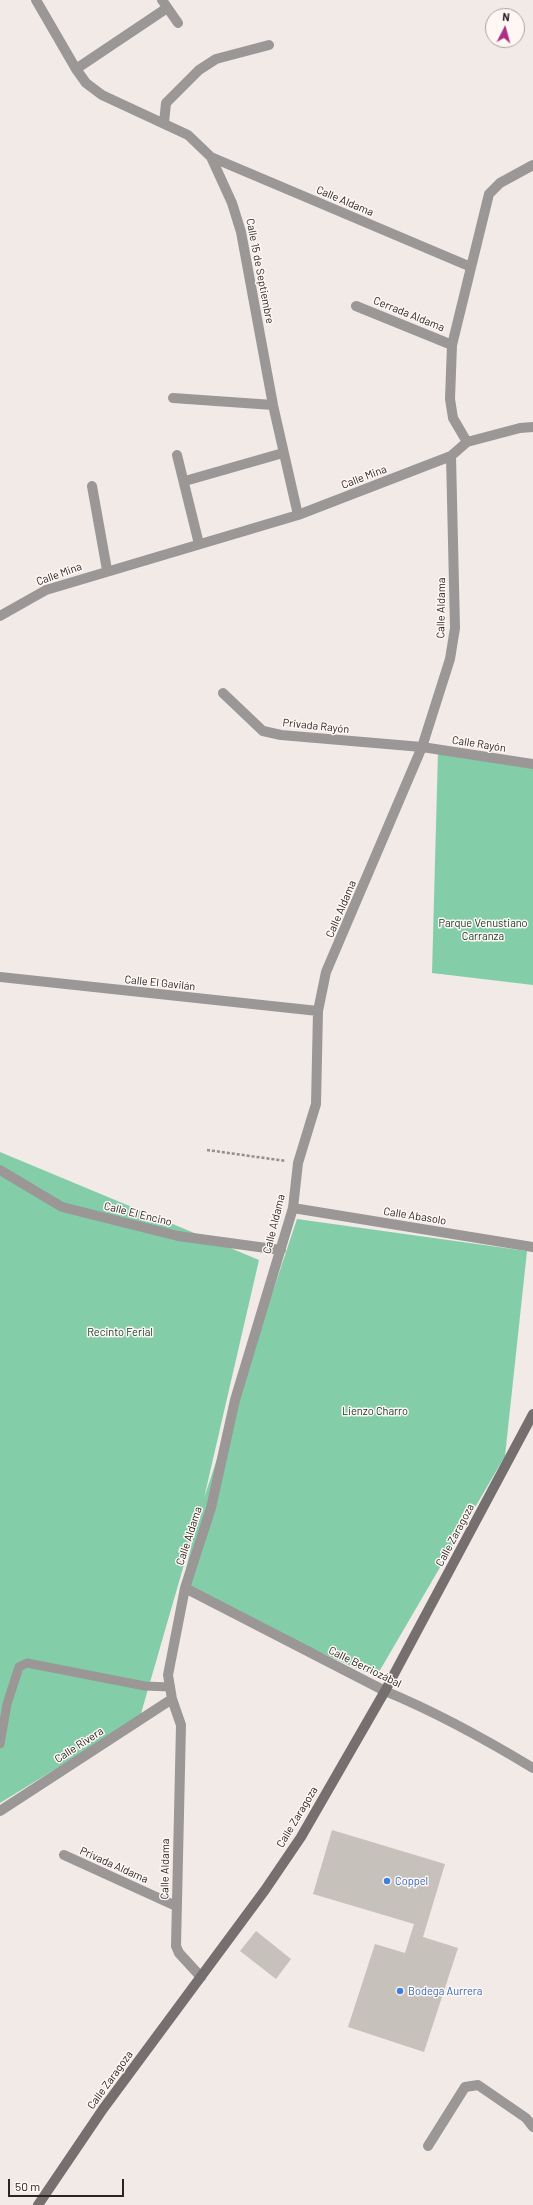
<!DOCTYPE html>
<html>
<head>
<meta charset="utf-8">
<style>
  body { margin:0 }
  #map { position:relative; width:533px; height:2205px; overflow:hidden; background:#f2eae6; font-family:Barlow,sans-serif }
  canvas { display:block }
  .north { position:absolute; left:485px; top:8px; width:40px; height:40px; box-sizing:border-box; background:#fef7f4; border:1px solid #a8a3a1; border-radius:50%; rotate:6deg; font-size:11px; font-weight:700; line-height:16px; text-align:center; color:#282524 }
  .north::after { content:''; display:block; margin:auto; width:14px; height:18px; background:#ac3185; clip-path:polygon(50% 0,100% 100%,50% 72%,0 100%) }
  .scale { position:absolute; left:8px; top:2179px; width:116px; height:18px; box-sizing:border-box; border:2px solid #282524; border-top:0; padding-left:5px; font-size:12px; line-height:14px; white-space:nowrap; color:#282524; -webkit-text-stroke:3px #fef7f4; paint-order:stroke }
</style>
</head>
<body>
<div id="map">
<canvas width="533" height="2205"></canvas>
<div class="north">N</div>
<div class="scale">50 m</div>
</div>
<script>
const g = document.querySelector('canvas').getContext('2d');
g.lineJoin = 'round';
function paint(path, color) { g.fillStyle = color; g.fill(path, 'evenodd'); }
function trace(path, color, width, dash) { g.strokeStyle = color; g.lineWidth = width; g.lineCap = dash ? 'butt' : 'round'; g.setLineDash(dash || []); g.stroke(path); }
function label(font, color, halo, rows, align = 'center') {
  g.font = font + ' Barlow,sans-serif'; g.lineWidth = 3; g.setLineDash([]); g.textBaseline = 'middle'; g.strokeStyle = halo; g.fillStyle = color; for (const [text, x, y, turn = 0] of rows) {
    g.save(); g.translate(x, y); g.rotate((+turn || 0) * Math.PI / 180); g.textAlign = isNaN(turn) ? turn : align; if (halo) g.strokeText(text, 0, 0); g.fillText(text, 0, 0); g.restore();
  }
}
paint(new Path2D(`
  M438,751L533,767V985L432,973Z
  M0,1152L259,1260L204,1498L297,1219L527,1251L505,1456L376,1677L181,1591L198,1516L140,1717L0,1803Z`), '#83cea8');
paint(new Path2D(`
  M332,1830L445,1864L423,1937L458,1948L424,2052L348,2027L375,1944L405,1953L414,1924L313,1894Z
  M256,1931L291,1959L276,1979L240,1951Z`), '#c6c1ba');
trace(new Path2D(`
  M207,1150L286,1161`), '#948e8c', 2.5, [3, 2]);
trace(new Path2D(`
  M0,1744L7,1704L19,1667L27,1663L145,1686L170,1687`), '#9b9797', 9);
trace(new Path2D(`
  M36,0L76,69L86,83L102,95L188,135L211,157L232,203L241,232L273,405L298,515
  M162,0L178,23
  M76,69L167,8
  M164,123L166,103L199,70L216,59L269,45
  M211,157L471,267
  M356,306L452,345
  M173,398L273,405
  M467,442L453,418L450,399L452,345L489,194L500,183L533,165
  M177,455L199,544
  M185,481L283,453
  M92,486L107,570
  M0,616L46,590L298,515L451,456L467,442L520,428L533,427
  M223,693L263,731L281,735L422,747L533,764
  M0,977L318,1011
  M0,1170L62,1207L178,1236L281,1250
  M293,1208L533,1247
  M185,1588L385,1691C436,1712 485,1739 533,1768
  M0,1811L172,1699
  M64,1855L176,1906
  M201,1977L179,1953L176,1946L181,1725L172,1699L168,1675L185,1588L211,1508L235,1400L293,1208L298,1163L316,1104L318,1011L326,972L422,747L450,659L455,628L451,456
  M428,2146L465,2087L478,2085L526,2118L533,2127`), '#9b9797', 10);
trace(new Path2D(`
  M38,2205L103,2109L265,1890L301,1837L385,1691L533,1414`), '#756f6f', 10);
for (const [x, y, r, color] of [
  [387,1881,4,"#3f7fe0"],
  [400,1991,4,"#3f7fe0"]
]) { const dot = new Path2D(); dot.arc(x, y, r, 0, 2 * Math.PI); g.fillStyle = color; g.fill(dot); trace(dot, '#fef7f4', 1.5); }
label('11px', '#282524', '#fef7f4', [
  ["Calle Aldama",345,201,23],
  ["Calle 15 de Septiembre",260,271,79],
  ["Cerrada Aldama",409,314,22],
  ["Calle Mina",364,477,-21],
  ["Calle Mina",59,574,-20],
  ["Calle Aldama",441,608,-89],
  ["Privada Rayón",316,726,6],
  ["Calle Rayón",479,744,9],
  ["Calle Aldama",341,909,-67],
  ["Calle El Gavilán",160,983,6],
  ["Calle El Encino",138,1214,14],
  ["Calle Abasolo",415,1216,9],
  ["Calle Aldama",274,1224,-76],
  ["Calle Zaragoza",455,1535,-62],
  ["Calle Aldama",189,1536,-72],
  ["Calle Berriozábal",365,1667,26],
  ["Calle Rivera",79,1745,-33],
  ["Calle Zaragoza",297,1817,-59],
  ["Privada Aldama",114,1865,24],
  ["Calle Aldama",165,1869,-89],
  ["Calle Zaragoza",110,2080,-54]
]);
label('11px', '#0e3927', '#fef7f4', [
  ["Parque Venustiano",483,923],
  ["Carranza",483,936],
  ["Recinto Ferial",120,1332],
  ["Lienzo Charro",375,1411]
]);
label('11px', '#366cbe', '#fef7f4', [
  ["Coppel",395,1881],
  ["Bodega Aurrera",408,1991]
], 'left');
</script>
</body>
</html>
